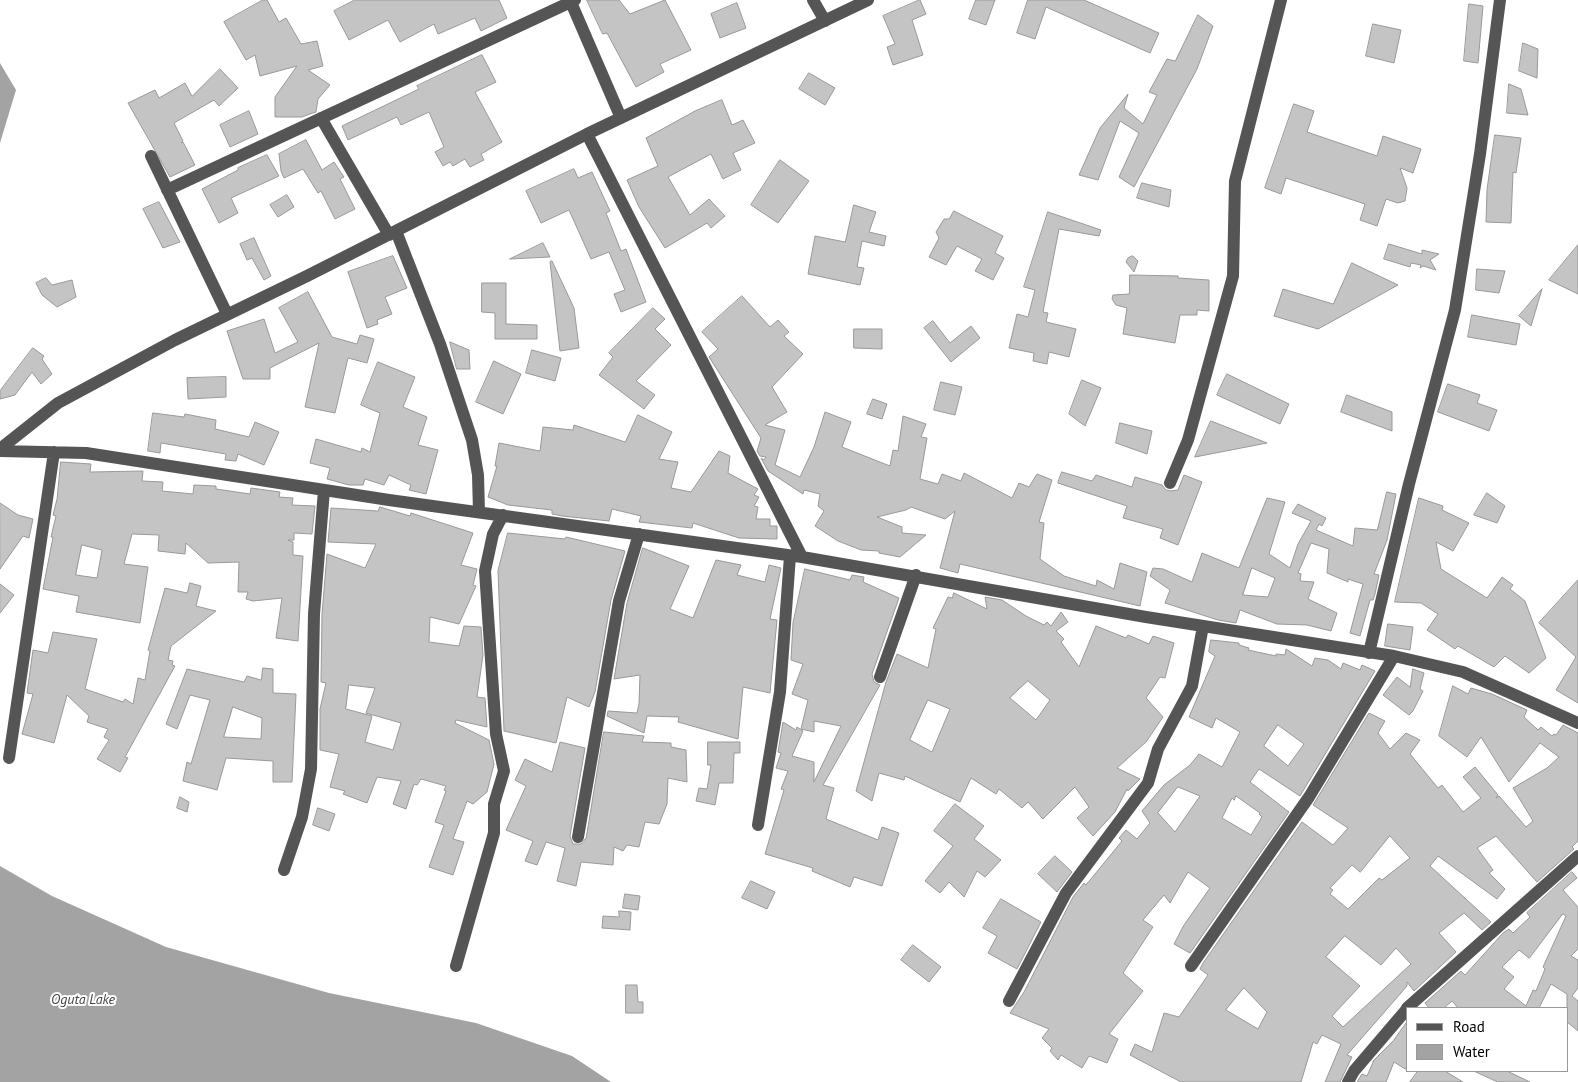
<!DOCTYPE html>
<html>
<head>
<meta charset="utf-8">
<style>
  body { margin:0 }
  #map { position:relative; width:1578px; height:1082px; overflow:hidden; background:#fff; font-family:"PT Sans",sans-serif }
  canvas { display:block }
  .legend { position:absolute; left:1406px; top:1007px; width:162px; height:65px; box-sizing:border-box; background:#fff; border:1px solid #999; margin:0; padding:6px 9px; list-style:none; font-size:15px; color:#000 }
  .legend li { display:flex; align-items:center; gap:10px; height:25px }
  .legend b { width:25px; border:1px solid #999 }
</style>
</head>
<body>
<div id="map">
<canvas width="1578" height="1082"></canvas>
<ul class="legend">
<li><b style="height:6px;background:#555"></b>Road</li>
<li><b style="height:14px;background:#a3a3a3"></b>Water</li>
</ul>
</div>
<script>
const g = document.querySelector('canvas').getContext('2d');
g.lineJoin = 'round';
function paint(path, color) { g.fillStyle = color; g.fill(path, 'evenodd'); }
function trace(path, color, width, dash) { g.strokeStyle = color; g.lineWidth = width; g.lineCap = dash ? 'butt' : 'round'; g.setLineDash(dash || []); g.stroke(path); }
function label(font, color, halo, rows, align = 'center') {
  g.font = font + ' "PT Sans",sans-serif'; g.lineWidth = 4; g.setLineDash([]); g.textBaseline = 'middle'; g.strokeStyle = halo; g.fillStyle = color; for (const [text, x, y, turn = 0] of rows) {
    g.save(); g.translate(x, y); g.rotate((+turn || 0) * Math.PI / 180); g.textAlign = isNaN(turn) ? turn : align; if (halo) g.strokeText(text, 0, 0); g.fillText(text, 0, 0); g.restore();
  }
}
paint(new Path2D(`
  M0,63L16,90L0,143Z
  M0,866L52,896L166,947L329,993L476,1023L572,1056L611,1082H0Z`), '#a3a3a3');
const building = new Path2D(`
  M263,0H267L279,22L286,18L301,44L317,41L323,66L308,70L330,85L318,99L316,112L310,114L302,117H275V97L297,66L260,76L255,55L246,60L224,22Z
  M355,0H499L507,18L481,31L475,18L438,34L434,24L400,42L388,20L349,40L334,11Z
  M587,0H619L630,14L665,0L691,50L660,64L664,72L636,87L607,33L603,34Z
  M920,0L926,14L912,20L923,55L893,65L887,47L895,44L883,16Z
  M976,0H995L986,25L969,19Z
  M1028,0H1084L1159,33L1150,53L1046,7L1035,39L1017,33Z
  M737,3L746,28L720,38L711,14Z
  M1469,4L1483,6L1478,63L1464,61Z
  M1198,15L1213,26L1197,69L1134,187L1119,177L1139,133L1120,121L1098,180L1079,175L1100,128L1128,94L1124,108L1143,124L1157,95L1149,92L1167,59L1175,61Z
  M1373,24L1401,30L1394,63L1366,56Z
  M1523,43L1538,49L1537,78L1519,71Z
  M482,55L496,82L475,92L502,142L481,154L484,160L470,167L465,159L453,166L450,162L443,166L435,152L444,147L429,112L401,125L397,117L348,140L342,126L419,89L417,86Z
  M220,69L238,88L219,106L214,100L174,123L183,141L181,143L183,142L195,165L170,177L128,103L155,90L159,98L185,83L192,96Z
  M809,73L835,88L825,105L799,89Z
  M1509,84L1521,89L1528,115L1507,113Z
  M722,100L732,125L743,120L755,143L733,153L741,170L723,179L711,154L668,177L690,215L709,199L725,216L711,228L707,223L665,248L639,207L627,180L658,166L646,138L695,111Z
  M1294,104L1314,111L1307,132L1377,156L1383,136L1421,149L1413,173L1400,168L1407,188L1405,201L1398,203L1386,199L1377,226L1360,220L1365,204L1286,178L1281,194L1265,188Z
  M249,111L258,134L230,147L220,125Z
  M1495,135L1521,138L1516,173L1513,172L1511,223L1486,222L1487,190Z
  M306,140L322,170L334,162L344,177L340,179L355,209L335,219L321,191L318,193L303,169L284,178L281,171L279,154Z
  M267,155L279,176L231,198L238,213L219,223L202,189L238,170V168Z
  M780,160L809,181L778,223L751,205Z
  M574,169L578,178L592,172L610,211L606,213L621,251L626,249L646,302L621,312L614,294L625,290L609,252L591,259L569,210L541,223L526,191Z
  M1142,183L1171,190L1169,207L1137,198Z
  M287,195L294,207L278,217L270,205Z
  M159,202L180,242L163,248L143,209Z
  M854,205L876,212L869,232L886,236L884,246L862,241L857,267L864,268L860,285L808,274L815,236L845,242Z
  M954,211L1003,236L995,253L1004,258L993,280L975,271L982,259L957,246L946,265L929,257L939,238L936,232L944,219H949Z
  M1048,212L1101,230L1099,236L1059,229L1043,312L1048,313L1046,322L1076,329L1069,357L1049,352L1047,364L1033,361L1034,353L1009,348L1017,314L1028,317L1035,290L1024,287Z
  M254,238L271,276L264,280L252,258L247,260L240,244Z
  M543,243L550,257L510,259Z
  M1389,244L1422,254V250L1439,254L1430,260L1436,270L1423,266L1420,268L1421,265L1411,263L1410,267L1384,259Z
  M1578,245V294L1549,280Z
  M393,256L407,288L385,297L392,314L377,320L378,324L367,328L348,272Z
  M1133,256L1138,261L1134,272L1126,262L1128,258Z
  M552,261L574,308L579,348L560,351L550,262Z
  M1352,263L1398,285L1318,329L1274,316L1283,289L1333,304Z
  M1477,269L1505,271L1499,293L1476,290Z
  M1130,275L1178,276V278L1209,280V311L1197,310V315H1180L1175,343L1123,334L1127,308L1116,305L1112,299L1113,295L1129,294Z
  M46,278L52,285L72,280L76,297L57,307L42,295L36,283Z
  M482,283H506V324L537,325V339H495V313L482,312Z
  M1542,289L1531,326L1519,316Z
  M308,292L332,337L357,344L360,335L374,339L367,363L348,358L335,413L305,407L319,343L270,368V379H243L227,331L264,319L275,353L298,342L279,308Z
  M742,296L770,327L778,320L789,332L784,336L803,354L772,387L787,412L765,425L785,430L775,465L800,477L814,447L825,412L851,422L842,447L890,466L893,450L898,451L903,416L926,424L921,437L927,438L920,479L938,484L942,474L961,481L964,473L1012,498L1019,483L1029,487L1037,474L1052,480L1039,522L1044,523L1040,559L1064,576L1096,586L1097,580L1114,589L1120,563L1147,572L1140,606L960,564L958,573L940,568L955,511L945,519L911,507L906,510L877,517L902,527V533L926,535L900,557L879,553V551L861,550L838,541L815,526L824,511L818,506L820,494L804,490L803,494L768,471L761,458L764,460L766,457L760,456L757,451L761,438L709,357L718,349L702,332Z
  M653,308L665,319L655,329L671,345L636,381L655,395L644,409L599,375L613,357L609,353Z
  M1472,315L1520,324L1516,345L1468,337Z
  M933,321L950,343L971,326L980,338L951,362L924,328Z
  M854,329H882V349L854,348Z
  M450,342L469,350L470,369H457Z
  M33,348L44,356L42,359L52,374L41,384L32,372L15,395L0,399V391Z
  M532,350L561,358L555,381L526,373Z
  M494,361L521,374L503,414L476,402Z
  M378,362L415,377L403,407L427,417L418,445L438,450L426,494L409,490L411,485L389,475L384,485L365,479L363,485H349L327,479L330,468L310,463L316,439L361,452L362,448L370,452L380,413L361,405Z
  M1227,374L1289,404L1280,424L1217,395Z
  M226,377V397L188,399L187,378Z
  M1082,380L1101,388L1085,426L1069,414Z
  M941,382L962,387L955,415L934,410Z
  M1448,384L1480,395L1477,403L1497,410L1489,431L1438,412Z
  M1347,395L1392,412V431L1341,412Z
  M873,399L887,404L882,419L867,414Z
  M153,413L184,417L185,414L216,420L215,429L249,437L255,422L279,432L264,465L238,454L236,461L225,460L226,454L161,443L160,453L148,451Z
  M638,415L672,432L659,459L678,462L671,488L691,492L719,451L730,456L728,473L758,489L754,495L759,497L754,506L758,507L756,519H770V526H777V539L739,538L693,523L692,528L639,522L641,516L612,509L609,521L562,516L552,514V510L508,505L488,497L497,466H495L499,443L540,451L543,427L573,430L574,425L625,442Z
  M1211,421L1267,443L1195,457Z
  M1120,423L1152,431L1147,454L1116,443Z
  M61,462L91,464L90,472L143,471L142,481L163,482L162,491L193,494L194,485L216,486V489L250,494L251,488L280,492L279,497L293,498L292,505L315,506L312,534L294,533V540H288L293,542V555L303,556L298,641L276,638L282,598L253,601L246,599L248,592H238L239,562L208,563L186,543L185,554L158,551L159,535L132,534L124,564L148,567L140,623L76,612L79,596L43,589L53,537H51L56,516L53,515L57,499ZM82,545L102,550L97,578L76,575Z
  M1062,472L1092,481L1096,475L1132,487L1135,477L1162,485L1166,490L1171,491L1178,490L1184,475L1202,482L1178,545L1160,538L1163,529L1123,518L1127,506L1058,483Z
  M1387,492L1396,494L1387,540L1374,574L1379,575L1375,594L1373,600H1370L1360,636L1350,633L1363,584L1348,579V582L1327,573L1329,549L1311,543L1298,573L1301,574L1300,581L1314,582L1308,599L1337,613L1331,631L1307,625L1277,624L1240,610L1236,623L1218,620L1165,603L1170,590L1150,576L1153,568L1163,569L1192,582L1202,553L1239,568L1267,498L1285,502L1269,554L1290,568L1298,544L1311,521L1292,513L1298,504L1326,518L1322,526L1319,524L1316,530L1353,546L1355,528L1377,530ZM1252,568L1275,578L1268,597L1243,595Z
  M1487,493L1505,506L1497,523L1474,515Z
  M1419,498L1443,506L1442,510L1469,523L1453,551L1436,542L1441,569L1487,598L1502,577L1513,585L1510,589L1525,601L1546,658L1529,673L1505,656L1494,667L1458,646L1455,649L1427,630L1438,614L1421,603L1395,602Z
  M0,503L18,515L33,519L29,538L23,536L0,569Z
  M380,507L410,516L411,513L473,533L461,565L477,569L473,585L476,586L459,624L430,617L429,642L459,646L464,626L481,627L483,655L477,697L485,698L487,727L456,720L455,723L489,740L494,764L487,792L473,804L467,801L453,839L464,842L453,875L429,867L444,825L435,822L446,791L444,790L446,786L421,779L417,785L414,784L406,809L393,804L401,781L377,777L367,803L343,794L345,791L330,787L339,754L320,750V709L326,683L321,682L322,614L327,554L365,568L376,544L328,542L331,508L378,511ZM349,685L375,688L366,713L401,723L393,750L365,742L372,716L346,709Z
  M508,533L565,539L566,537L625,551L611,600L595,692L589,707L567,697L556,743L504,731L498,571Z
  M643,548L689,566L670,609L693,618L716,560L741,565L737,575L765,582L769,565L781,568L770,619L777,620L770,693L743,687L738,739L678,722L679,717L647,716L644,733L607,716L608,711L637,713L639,704L640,675L614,679L627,603Z
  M805,569L850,580L852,575L864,577L863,582L899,598L872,674L874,682L880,685L823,785L834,788L826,819L878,840L882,827L899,833L882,886L854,877L850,887L812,871L813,868L765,854L784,790L781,789L788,771L776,768L781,753L778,752L783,722L796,730L797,727L803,731L792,756L814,762V782L841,726L814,721V732L801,729L808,700L792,694L803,664L791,660L793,623Z
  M1578,580V703L1556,690L1576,657L1539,623Z
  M190,583L201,586L196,606L216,611L171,646L168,660L173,661L172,665L175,666L125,757L128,758L120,772L97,759L109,740L104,737L108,729L87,722L89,716L67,695L54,743L22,734L33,694L27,693L33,650L48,653L53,632L97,639L85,689L123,702L125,699L133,704L138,678L145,680L150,651L148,650L165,588L187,593Z
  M0,584L14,595L0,613Z
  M954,593L987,609L985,597L1002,600L1026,616L1044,625L1047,622L1051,626L1061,612L1068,622L1056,631L1064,639L1061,642L1079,667L1096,626L1126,638L1128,635L1149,644L1153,636L1174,643L1165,678L1160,677L1146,698L1163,717L1146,742L1117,768L1140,779L1128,791L1127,789L1115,812L1093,836L1077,818L1089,807L1075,787L1043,819L1028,802L1022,808L999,789L996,794L971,778L960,802L905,776L904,780L879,773L872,801L856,791L886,682L897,654L928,668L936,629L933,628L948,597L952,598ZM1028,681L1050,700L1036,720L1010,698ZM928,700L950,709L932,752L910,740Z
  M1388,624L1413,627L1410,650L1385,646Z
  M1211,640L1239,643V645L1249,648L1248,650L1276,656V654L1285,655L1286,649L1312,666L1315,658L1328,660L1341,669L1343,663L1360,670L1362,665L1375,671L1300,796L1259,769L1250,782L1289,812L1190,953L1174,944L1184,925L1210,888L1188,872L1170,903L1164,895L1143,920L1153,927L1123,973L1143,991L1109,1034L1118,1039L1107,1063L1089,1056L1082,1068L1061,1055L1058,1060L1050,1051L1052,1048L1042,1038L1049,1029L1010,1013L1024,992L1073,897L1084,883L1086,885L1122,841L1119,838L1126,830L1137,839L1150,823L1142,811L1164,785L1190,765L1199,754L1222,767L1240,732L1216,718L1212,728L1189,717L1215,656L1209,652ZM1278,725L1304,744L1288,766L1264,746ZM1178,787L1200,796L1175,832L1158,813ZM1236,796L1260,813L1259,814L1262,817L1251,835L1222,818L1232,798L1234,800Z
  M263,668L273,669V693L296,694L292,782H273V761L226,758L217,790L183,781L187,762L191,764L210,700L190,695L177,729L166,724L187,669L244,682L247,676L261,680ZM233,707L262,718L261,739L224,737Z
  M1413,669L1424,673L1420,689L1423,691L1413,711L1409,715L1383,695L1397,677L1410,687Z
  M1453,686L1468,694L1471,688L1492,694L1527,710L1524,717L1538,730L1541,727L1552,736L1554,734L1556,735L1563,725L1578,733V841L1572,847L1574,849L1537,882L1496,836L1477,848L1493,870L1489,873L1505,889L1497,899L1438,856L1430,866L1491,922L1482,930L1464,913L1439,933L1456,952L1414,991L1407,982V986L1347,1055L1352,1057L1340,1082H1325L1341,1044L1322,1035L1317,1044L1313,1042L1301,1082H1181L1130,1055L1135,1044L1152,1052L1164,1013L1179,1017L1208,975L1200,969L1203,963L1302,822L1333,845L1348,828L1313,805L1369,713L1385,721L1378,733L1390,749L1406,733L1420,740L1410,754L1438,788L1442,785L1463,812L1481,798L1463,777L1475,767L1498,795L1496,798L1499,796L1526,827L1533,821L1513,788L1547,768L1559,757L1540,743L1509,782L1481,737L1467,757L1439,736ZM1390,836L1410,858L1382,880L1379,878L1348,909L1330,894L1333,890L1330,888L1352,865L1360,872ZM1345,936L1381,965L1396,948L1411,964L1343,1027L1332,1016L1360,986L1326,957ZM1244,988L1267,1012L1258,1029L1226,1010Z
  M604,732L644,736L642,742L671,743V747L686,750L687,782L668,778L667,804L659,824L645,822L639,847L627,845L623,851L614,847L613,865L581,862L576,886L557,881L565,848L546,842L537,865L525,861L533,841L506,830L526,786L515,780L525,759L552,772L560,742L585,748L570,836L573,844H581L586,838Z
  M708,742H740V753H734L733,783H719L715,805L696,801L699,788L707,789L711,765H708Z
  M180,797L189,802L187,812L177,808Z
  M955,804L984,826L974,839L1001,860L985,877L977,871L964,897L949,882L940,893L925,881L953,846L934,831Z
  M318,808L335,814L329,831L313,825Z
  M1055,856L1072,872L1057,892L1038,874Z
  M1572,872L1577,878L1563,890L1578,907V949L1571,956L1578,960V988L1572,996L1578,1001V1031L1567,1022V994L1551,984L1539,1008H1458L1452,1001L1444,1008H1429L1425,1003L1461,971L1465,975L1503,933L1509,929L1513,933L1530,917L1527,913ZM1563,914L1566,916L1543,967L1545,969L1536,991L1533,990L1526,1006L1504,989L1514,977L1502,967L1519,950L1529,958Z
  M751,881L775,892L767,909L742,898Z
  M625,894L640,896L638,910L623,908Z
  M1001,899L1041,922L1017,969L988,953L997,936L983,928Z
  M619,911L631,912L630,930L602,928L603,916L619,917Z
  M913,945L941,967L929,982L901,960Z
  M626,985H637L638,1002H643V1013H626Z
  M1407,1022V1070L1394,1062L1386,1082H1357L1362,1074L1367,1076L1374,1060L1393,1041Z
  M1418,1071H1445L1463,1082H1410Z
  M1474,1071H1507L1530,1082H1498Z`);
paint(building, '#c4c4c4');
trace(building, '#999', 1);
trace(new Path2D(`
  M570,0L621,118
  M813,0L825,21
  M321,118L389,235
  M587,134L802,557
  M151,156L227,314
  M167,190L575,0
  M396,231L440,344L472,440L478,475L479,512
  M0,449L58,403L175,340L307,276L587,134L868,0
  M0,451L86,453L389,500L802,557L1146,617L1394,656L1463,672L1578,723
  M1170,483L1188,440L1233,276L1235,181L1281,0
  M1369,653L1409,484L1455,310L1480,154L1500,0
  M880,677L916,575
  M9,758L54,452
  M758,825L780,692L790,556
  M578,837L619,601L639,534
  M284,870L302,817L311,769L314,614L324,490
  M456,966L494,833V804L504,771L496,734L485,571L493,534L503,515
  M1191,966L1309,797L1394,656
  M1009,1001L1066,893L1148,783L1158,749L1192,686L1203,626
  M1407,1008L1578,856
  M1348,1082L1354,1071L1407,1009`), '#555', 12);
label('italic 14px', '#444', '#fff', [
  ["Oguta Lake",83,1000]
]);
</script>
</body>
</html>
